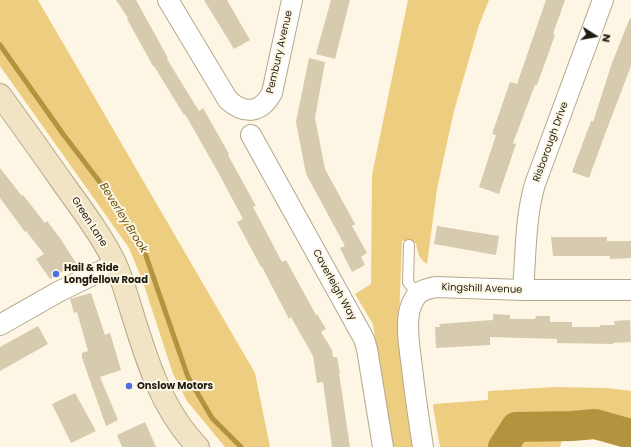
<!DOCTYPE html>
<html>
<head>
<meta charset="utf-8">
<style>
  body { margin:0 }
  #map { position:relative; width:631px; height:447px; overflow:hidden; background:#fdf6e4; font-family:Poppins,sans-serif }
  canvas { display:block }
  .north { position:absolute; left:575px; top:16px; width:40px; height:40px; -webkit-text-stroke:3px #fdf6e4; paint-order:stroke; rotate:101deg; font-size:11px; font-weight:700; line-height:16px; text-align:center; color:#1e1a0f }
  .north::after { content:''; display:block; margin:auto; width:14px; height:18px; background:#1e1a0f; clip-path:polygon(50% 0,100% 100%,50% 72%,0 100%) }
</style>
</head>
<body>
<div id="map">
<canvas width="631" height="447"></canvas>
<div class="north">N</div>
</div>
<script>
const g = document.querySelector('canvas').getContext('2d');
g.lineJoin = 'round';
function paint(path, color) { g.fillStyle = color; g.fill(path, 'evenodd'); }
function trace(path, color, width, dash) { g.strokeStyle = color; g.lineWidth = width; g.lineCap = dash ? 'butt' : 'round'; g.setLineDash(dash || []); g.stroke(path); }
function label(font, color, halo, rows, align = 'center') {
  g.font = font + ' Poppins,sans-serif'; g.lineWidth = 4; g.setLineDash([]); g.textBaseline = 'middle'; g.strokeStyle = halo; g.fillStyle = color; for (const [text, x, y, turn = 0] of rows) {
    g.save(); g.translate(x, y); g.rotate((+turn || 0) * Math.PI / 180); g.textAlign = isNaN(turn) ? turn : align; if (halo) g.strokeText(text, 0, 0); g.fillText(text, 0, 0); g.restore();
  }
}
paint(new Path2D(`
  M0,0H38L255,373L270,447H225L187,401L173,374L143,282L129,248L0,66Z
  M408,0H489L479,25L454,111L437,189L427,264C418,258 418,253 416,243L402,241L399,319L415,447H392L373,324L355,294L371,284L372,175Z
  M554,387L607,388L631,391V447L627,439L622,434L567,433L563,436L560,447H440L433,406L434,404L488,400V392L489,391Z`), '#edce80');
trace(new Path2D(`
  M0,45L63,134L99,181L145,253L188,377L212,418L241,447`), '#b2933e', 5);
trace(new Path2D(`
  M503,447L516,427L572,426L595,424L631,434`), '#b2933e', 30);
paint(new Path2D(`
  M116,0H136L168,58L167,59L199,111L203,108L229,154L228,155L256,206L253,207L282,262L286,260L316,315L317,314L326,329L321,332L332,350L333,357H337L340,373H339L350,447H332L323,382L317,383L313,356L291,317L289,319L262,267H261L237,222L243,219L218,172L185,114L184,115L154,66H153L127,19L128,18Z
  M204,0H227L250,40L234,49Z
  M331,0H350L335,59L316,54Z
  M546,0H565L553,34L555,35L537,85H535L513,143L516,144L499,194L479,187L496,135L492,134L510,82L517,84Z
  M630,18H631V66L605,134L589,178L572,172L591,121L593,122L612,63Z
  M309,58L325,62L315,118L325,169L355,224L352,226L367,253L361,257L365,265L352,272L340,248L345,246L306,174L296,122Z
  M0,168L22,196L23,195L45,223L47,221L60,238L76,263L50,279L36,259L44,254L26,231L25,232L0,198Z
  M437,226L499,236L496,255L434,244Z
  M551,237H607V241H631V258L610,259V256H553Z
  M91,293L105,335L110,333L121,370L100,377L118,420L106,426L82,358V353L88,351L77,312L74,313L70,299Z
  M493,314L510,315V319H535L536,316H550V322H572V327H600V325H615L614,321L630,320L631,342L613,343V344L557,343V339L490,337V345L436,348L435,327H440L439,324L493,320Z
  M38,326L48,344L0,371V347Z
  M75,393L96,431L71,443L52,404Z
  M145,422L156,447H122L117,435Z`), '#d6cbae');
const lane = new Path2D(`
  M409,245L408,282L417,294`);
const street = new Path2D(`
  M168,0L228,100C245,115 261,113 272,93L292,0
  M251,135L364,339L367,349L383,447
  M523,290C526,254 525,218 535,184L603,0
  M0,325L58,292L115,264
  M423,447C419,421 415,394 412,368C410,350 406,331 409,313C410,307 413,301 416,296C420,290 428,289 435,287L523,290H631`);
const secondary = new Path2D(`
  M0,95C22,125 44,156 65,186C83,211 102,236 115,263C122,278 126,294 131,309C146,358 161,409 198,447`);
trace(lane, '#b4a88c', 12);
trace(street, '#b4a88c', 22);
trace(secondary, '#b4a88c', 24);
trace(lane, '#fff', 10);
trace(street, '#fff', 20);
trace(secondary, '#f0e4c4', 22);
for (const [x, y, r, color] of [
  [56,274,4,"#4d6ee2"],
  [129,386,4,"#4d6ee2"]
]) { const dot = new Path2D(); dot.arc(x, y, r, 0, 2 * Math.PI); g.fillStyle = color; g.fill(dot); trace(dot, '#fdf6e4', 1.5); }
label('10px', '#1e1a0f', '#fdf6e4', [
  ["Pembury Avenue",280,52,-77],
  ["Risborough Drive",551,142,-70],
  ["Green Lane",89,222,57],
  ["Caverleigh Way",334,285,61],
  ["Kingshill Avenue",482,289,2]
]);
label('bold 10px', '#1e1a0f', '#fdf6e4', [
  ["Hail & Ride",64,268],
  ["Longfellow Road",64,280],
  ["Onslow Motors",137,386]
], 'left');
label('italic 11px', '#67510f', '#fdf6e4', [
  ["Beverley Brook",123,218,58]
]);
</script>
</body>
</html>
